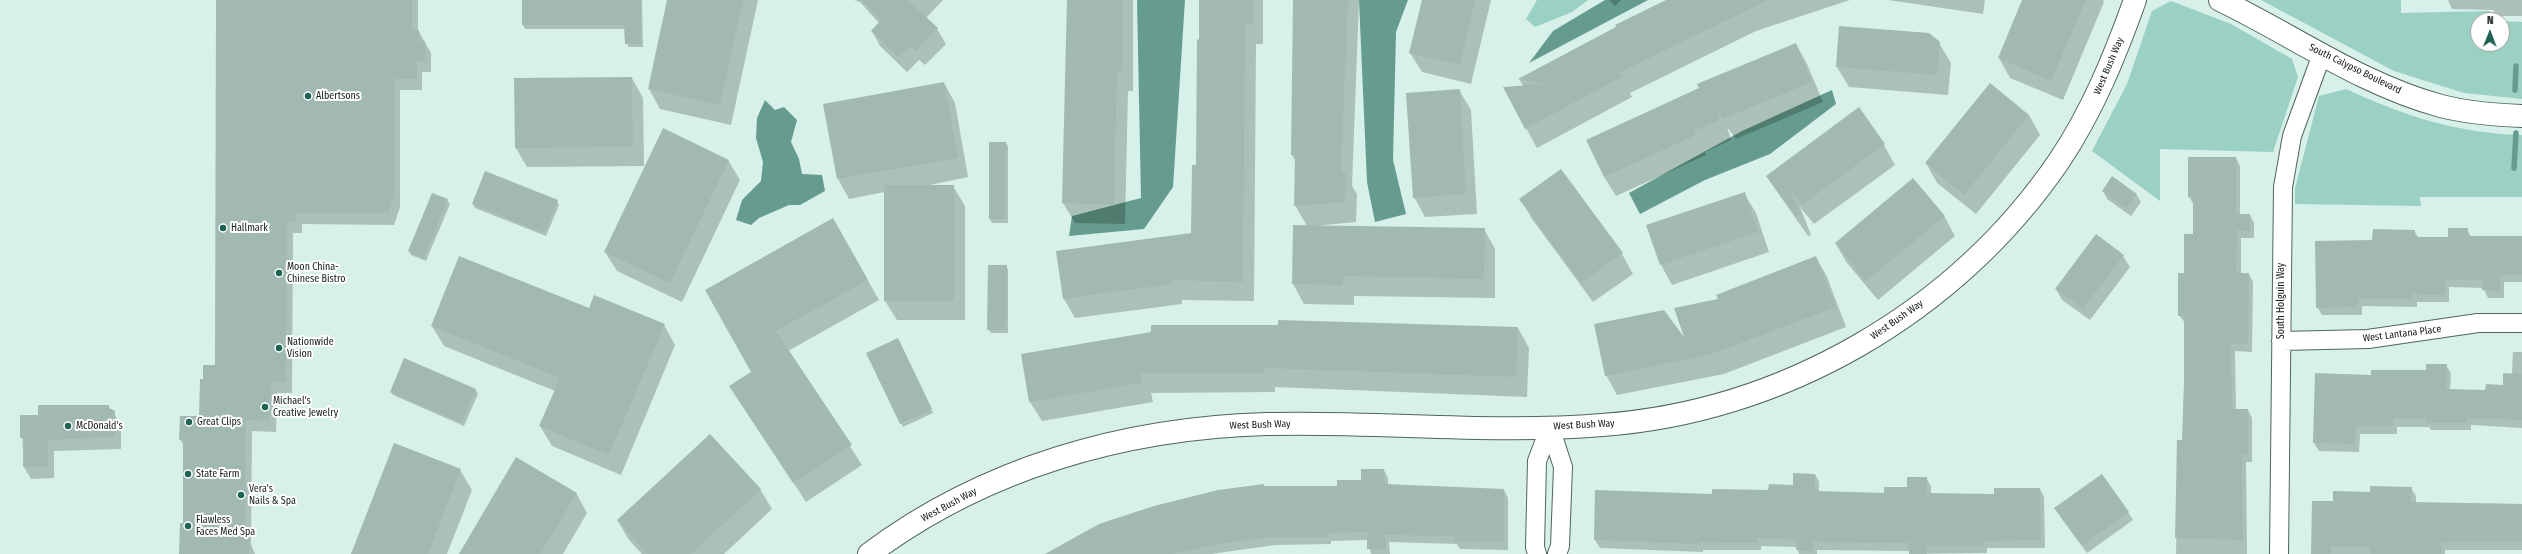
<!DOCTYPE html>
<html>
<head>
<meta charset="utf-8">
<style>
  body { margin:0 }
  #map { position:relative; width:2522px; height:554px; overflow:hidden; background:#d7f0e9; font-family:"Fira Sans Condensed",sans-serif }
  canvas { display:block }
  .north { position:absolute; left:2470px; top:12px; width:40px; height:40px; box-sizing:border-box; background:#fff; border:1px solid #a0a3a2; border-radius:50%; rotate:1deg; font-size:11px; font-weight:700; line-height:16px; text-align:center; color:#111a17 }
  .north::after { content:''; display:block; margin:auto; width:14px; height:18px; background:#1f6354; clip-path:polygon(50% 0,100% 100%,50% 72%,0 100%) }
</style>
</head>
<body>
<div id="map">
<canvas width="2522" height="554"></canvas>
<div class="north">N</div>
</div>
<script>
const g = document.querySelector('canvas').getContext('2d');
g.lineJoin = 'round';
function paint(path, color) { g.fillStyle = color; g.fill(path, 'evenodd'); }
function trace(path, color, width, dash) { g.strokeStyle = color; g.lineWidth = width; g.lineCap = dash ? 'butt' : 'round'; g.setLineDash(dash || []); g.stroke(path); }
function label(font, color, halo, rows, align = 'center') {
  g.font = font + ' "Fira Sans Condensed",sans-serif'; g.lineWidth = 4; g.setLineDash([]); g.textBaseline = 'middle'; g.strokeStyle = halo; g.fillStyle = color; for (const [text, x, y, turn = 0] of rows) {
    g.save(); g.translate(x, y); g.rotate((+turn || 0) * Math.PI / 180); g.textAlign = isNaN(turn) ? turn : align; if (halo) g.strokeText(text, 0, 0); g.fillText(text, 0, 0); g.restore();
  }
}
paint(new Path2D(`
  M1537,0H1588L1572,12L1535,27L1526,19Z
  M2261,0H2401V13L2489,11V20H2478V44H2502V21L2522,22V99L2464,93L2394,71Z
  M2171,1L2231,24L2292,59L2298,77L2273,152L2160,149V201L2092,151L2127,84L2152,11Z
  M2346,89C2402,115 2459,134 2522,135V197H2420L2421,206L2295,204V188L2319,96Z`), '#9bd1c2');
paint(new Path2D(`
  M1137,0H1185L1173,187L1144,229L1069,236L1072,216L1141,198Z
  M1359,0H1408L1396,32L1393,160L1406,214L1375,222L1367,182Z
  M1605,0H1648L1529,63L1553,31Z
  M1832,90L1836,104L1770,154L1705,180L1640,214L1629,193L1742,131Z
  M765,100L775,110L784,107L797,120L791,142L799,159L802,174L822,175L825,191L800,205H789L759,218L751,225L736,220L742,200L761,181L763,162L756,138L757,118Z`), '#659c8d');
paint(new Path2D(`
  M216,0H418V30L431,53V72H422V90H400V207L394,225L302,224V233H293L292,393H277L276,432L252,431L251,544L255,554H180L184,524V446L180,439L200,417L204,380L216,366Z
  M523,0H642L643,47H628L625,29H525L523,25Z
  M668,0H758L731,125L660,109L649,89Z
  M854,0H943L926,18L937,29L946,44L925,65L919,60L907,72L880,46L872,31L879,23L860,2Z
  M1068,0H1133V91H1128L1125,224L1075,223L1063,203Z
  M1200,0H1263V44H1256L1254,301L1182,300V304L1075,318L1064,299L1192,234L1197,166Z
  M1294,0H1359L1352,186L1357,194L1356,222L1314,226L1484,229L1495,249V298L1354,296V305L1304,304L1293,284L1307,226L1295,205L1296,162L1292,155Z
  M1423,0H1491L1471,84L1422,72L1410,53Z
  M1609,0H1621L1615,6Z
  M1668,0H1850L1756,31L1630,93L1632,97L1537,148L1526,128L1524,87L1519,79Z
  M1888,0H1985L1983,14Z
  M2024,0H2103L2104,2L2063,100L2010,78L1999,58Z
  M2448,0H2522V16H2497L2493,10L2452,9Z
  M1939,43L1951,63L1948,95L1849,87L1837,67Z
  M1796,44L1807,64L1823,102L1736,139L1727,127L1731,140L1705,152L1706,155L1616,196L1604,177L1700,89Z
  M632,78L643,98L644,166L527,167L516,148Z
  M944,83L955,103L968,177L925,186H953L965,206V320H897L885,301V192L849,199L838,179Z
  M1459,90L1471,110L1477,214L1425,217L1414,197Z
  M2029,115L2040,135L1976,214L1937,183L1926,163Z
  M990,143H1006L1008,146V223H992L990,219Z
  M1884,145L1895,165L1814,224L1800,207L1811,235L1808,236L1767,177Z
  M2236,158L2240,166V215H2250L2254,223V238H2241V274H2249L2253,282L2252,352L2235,351L2236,410H2248L2252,418V462H2246L2247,554H2176L2178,441H2183L2185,323L2179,315L2185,274L2194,235V205L2189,197Z
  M728,160L740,180L682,302L617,271L605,252Z
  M1560,170L1622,254L1633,274L1593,302L1532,219L1521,199Z
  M2103,191L2136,194L2141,202L2131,216L2107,199Z
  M1744,193L1756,213L1769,252L1672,285L1661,265L1647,226Z
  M447,200L450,204L426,261L411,255L409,251Z
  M557,201L559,205L546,236L475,208L473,204Z
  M1944,216L1955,236L1878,300L1847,263L1836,244Z
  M833,219L879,300L788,351L862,465L806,502L731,387L752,373Z
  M2467,229L2471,237H2522V282H2504V298H2488L2483,288L2449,287V302H2417V307L2362,306V315H2322L2317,307L2373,241L2414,231L2419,238H2449Z
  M2123,256L2130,267L2090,320L2062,300L2056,289Z
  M1816,257L1827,277L1846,327L1724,374L1617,395L1606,375L1686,341L1719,300Z
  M1006,266L1008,270V333H991L988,329Z
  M589,309L664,325L675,345L621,475L552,446L540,426L555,391L444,346L432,326Z
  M1518,328L1529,348L1527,397L1275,387V392L1151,393L1153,402L1042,421L1030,402L1022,355Z
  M900,343L933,413L903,427L868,354Z
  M2513,352H2522V428L2471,425V430H2431L2429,427H2397V434H2360L2359,452L2319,451L2314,443L2372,376L2427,371L2446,365L2451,373L2450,390L2486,391L2504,386L2512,374Z
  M404,360L476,390L478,394L464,426L393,395L391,392Z
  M108,406L121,424V449L54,451V478L31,479L24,467L21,416H39Z
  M460,470L472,490L447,554H353Z
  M1384,470L1388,478V485L1504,490L1508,498V550L1460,549L1457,544L1389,542L1390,554H1371L1368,540L1331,541V544L1275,545L1211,554H1049L1264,485L1265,487H1338L1362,481Z
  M1815,474L1819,482V492L1885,494L1908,488L1926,478L1931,486V494L1995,495L2040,489L2044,497L2045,548H1987V553L1910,554V551L1817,550V554H1799L1797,547L1761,546V550H1703V552L1600,548L1595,540L1713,495L1769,491L1794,486Z
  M2411,488L2416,496V503L2522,504V550H2445V554H2312L2334,502Z
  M760,489L772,509L724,554H642L629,540L618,521Z
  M576,493L587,513L563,554H460Z
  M2128,512L2133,520L2087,553L2060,516Z`), '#0003');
trace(new Path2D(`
  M2515,90L2516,66
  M2514,168L2516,133`), '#659c8d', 5.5);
paint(new Path2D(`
  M216,0H412V30H419V41H425V61H417V79H394V195L388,214L296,213V222H287L286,382H271L270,421L246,420L245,538H249V554H179L180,523H183V440H179L180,416H199L200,379H203V365H215Z
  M522,0H641V44H625L624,25H522Z
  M667,0H743L720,105L648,89Z
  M861,0H908L938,28L916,51L910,46L898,57L871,31L881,20Z
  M1067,0H1122V71H1117L1114,205L1062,203Z
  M1199,0H1253V25H1245L1243,282L1171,280L1172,284L1063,299L1056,251L1191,233L1192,165H1196L1197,39L1199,40Z
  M1293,0H1348L1341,173H1346L1345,202L1294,206L1295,155H1291Z
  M1422,0H1475L1460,65L1409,53Z
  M1666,0H1768L1619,73L1622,77L1525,129L1503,87L1543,84L1518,79L1616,27L1615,25Z
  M2022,0H2086L2051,81L1998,58Z
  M1839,26L1929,33L1940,42L1937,75L1836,67Z
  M1796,43L1812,82L1723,119L1717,111L1720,120L1694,131L1696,135L1604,177L1586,140L1699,88L1697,84Z
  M632,77L633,147L515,148L514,78Z
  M944,82L958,158L837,179L823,104Z
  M1990,83L2029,115L1964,195L1925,163Z
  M1460,89L1466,194L1413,198L1406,93Z
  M1859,107L1885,144L1802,205L1791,191L1800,215L1796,217L1766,176Z
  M663,128L729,160L670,283L604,252Z
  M989,142H1006V219H989Z
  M2188,157H2236V214H2250V231L2237,230L2236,273H2249L2248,344H2231L2232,409H2248V455H2242L2243,540L2175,538L2177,440H2182L2184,386V316H2178V273H2184V234H2193V197H2188Z
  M1561,169L1623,253L1581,283L1519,199Z
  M485,171L558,200L544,233L472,204Z
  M2112,176L2137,194L2126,208L2102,191Z
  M1913,178L1945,216L1866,281L1835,243Z
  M884,185H954V301H884Z
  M1745,192L1758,232L1660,265L1646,225Z
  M432,193L448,199L424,258L408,251Z
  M833,218L868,280L776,331L852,445L793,483L729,386L751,372L705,290Z
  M1293,225L1485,228L1484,279L1343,276V285L1292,284Z
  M2448,228H2468L2467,236H2522V275H2500V291L2482,290V280H2445V295L2413,294V299L2358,298V307L2316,308L2315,241L2372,240L2373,229L2415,230V237H2448Z
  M2096,234L2124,255L2083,309L2055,289Z
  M459,256L589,308L594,295L665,324L609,455L539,426L560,378L431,326Z
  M1816,256L1836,307L1712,354L1605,376L1594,324L1664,310L1684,337L1674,308L1718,299L1716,295Z
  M988,265H1007L1006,330H987Z
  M1278,320L1518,327L1516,377L1264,368V373H1141L1142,383L1029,402L1021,354L1151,332V325H1278Z
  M898,338L932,409L900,424L866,353Z
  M404,358L476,389L462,423L390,392Z
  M2426,364H2447L2446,389L2485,390L2486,384L2503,385V373L2522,374V420L2467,418V423H2426V419H2393V426H2356L2355,444L2313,443L2315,373L2371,375V370H2426Z
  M38,405H109V408L115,411V437L48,440V467H23L24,438H20V415H38Z
  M710,434L761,489L691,554H648L617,520Z
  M394,443L461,469L428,554H351Z
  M516,457L577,493L540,554H459Z
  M1361,469H1384L1385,484L1504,489V542H1455V536L1385,535L1386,549H1367V532L1327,533V537H1270L1214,545L1173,554H1045L1099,524L1154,506L1218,490L1264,484V486H1337V480H1361Z
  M1793,473L1815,474V491L1884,493V487H1907V477H1927V493L1994,494V488H2040L2041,540L1983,541V546H1927V554H1909V543L1813,542V551L1796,550L1797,540L1757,538V543L1699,542V544L1594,540L1595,490L1712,494V489L1768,490L1769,484L1793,485Z
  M2102,474L2129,512L2082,546L2054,508Z
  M2370,486L2412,487L2411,502L2522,504V542H2441V554H2370V547L2331,546V554H2311L2312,501H2333V491L2370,492Z`), '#a1b9b2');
const street = new Path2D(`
  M2281,341L2368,339L2478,323H2522
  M1550,427L1563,467L1560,546L1557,554
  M1537,554L1535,547L1537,461L1550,427
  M2279,554L2283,187L2292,136L2322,54`);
const secondary = new Path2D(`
  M2220,0C2293,35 2362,85 2441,106C2468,113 2495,115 2522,116
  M869,554C984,468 1124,428 1266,424C1378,421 1491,434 1602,425C1783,412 1956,312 2059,161C2092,112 2115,56 2135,0`);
trace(street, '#50655f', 20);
trace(secondary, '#50655f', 24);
trace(street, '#fff', 18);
trace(secondary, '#fff', 22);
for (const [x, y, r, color] of [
  [308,96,4,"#1f6354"],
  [223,228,4,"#1f6354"],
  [279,273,4,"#1f6354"],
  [279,348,4,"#1f6354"],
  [265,407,4,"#1f6354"],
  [189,422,4,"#1f6354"],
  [68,426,4,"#1f6354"],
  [188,474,4,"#1f6354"],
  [241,495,4,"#1f6354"],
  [188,526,4,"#1f6354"]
]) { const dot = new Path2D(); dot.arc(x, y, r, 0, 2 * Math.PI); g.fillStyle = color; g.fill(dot); trace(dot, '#fff', 1.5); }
label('10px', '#111a17', '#fff', [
  ["West Bush Way",2109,66,-67],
  ["South Calypso Boulevard",2355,69,26],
  ["South Holguin Way",2281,301,-90],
  ["West Bush Way",1897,320,-35],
  ["West Lantana Place",2402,334,-7],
  ["West Bush Way",1260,425,-2],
  ["West Bush Way",1584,425,-3],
  ["West Bush Way",949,505,-28]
]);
label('10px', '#111a17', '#fff', [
  ["Albertsons",316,96],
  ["Hallmark",231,228],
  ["Moon China-",287,267],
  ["Chinese Bistro",287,279],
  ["Nationwide",287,342],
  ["Vision",287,354],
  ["Michael's",273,401],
  ["Creative Jewelry",273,413],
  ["Great Clips",197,422],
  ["McDonald's",76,426],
  ["State Farm",196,474],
  ["Vera's",249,489],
  ["Nails & Spa",249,501],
  ["Flawless",196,520],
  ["Faces Med Spa",196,532]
], 'left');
</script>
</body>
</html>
